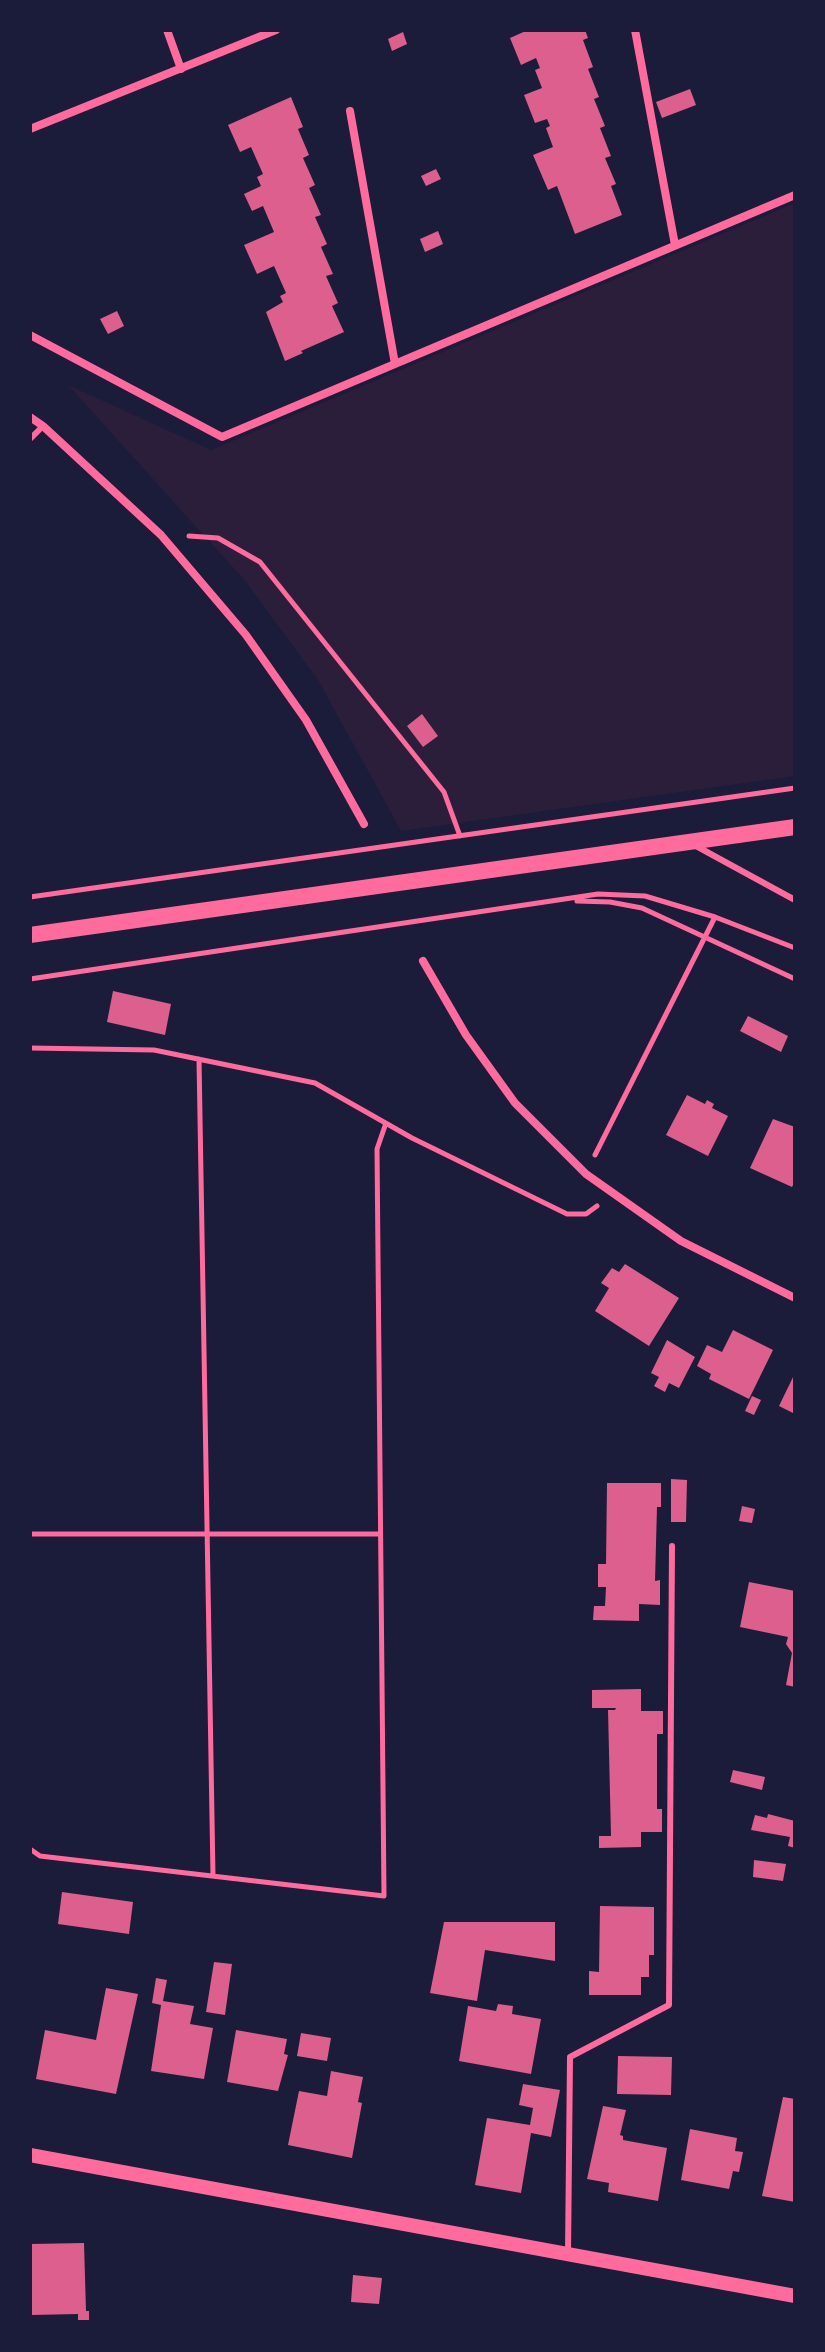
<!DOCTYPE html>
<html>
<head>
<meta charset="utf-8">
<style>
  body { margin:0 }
  #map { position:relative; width:825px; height:2352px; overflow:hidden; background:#1b1b3a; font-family:Ubuntu,sans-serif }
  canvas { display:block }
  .frame { position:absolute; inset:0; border:32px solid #1b1b3a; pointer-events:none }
</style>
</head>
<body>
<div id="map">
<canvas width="825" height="2352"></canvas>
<div class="frame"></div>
</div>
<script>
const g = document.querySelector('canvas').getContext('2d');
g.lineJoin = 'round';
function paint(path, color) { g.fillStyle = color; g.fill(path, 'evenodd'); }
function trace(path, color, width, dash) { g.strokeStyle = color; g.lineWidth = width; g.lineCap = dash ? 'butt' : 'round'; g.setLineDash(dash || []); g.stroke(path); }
paint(new Path2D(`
  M795,203V776L401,831L318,680L246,582L68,385L211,450Z`), '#2a1e3b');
paint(new Path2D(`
  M528,30H585L588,38L583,40L593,67L588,69L599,97L594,99L605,126L600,128L611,156L605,158L616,184L611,186L622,215L575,234L557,186L548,190L533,155L553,147L546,128L550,126L547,119L535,123L524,95L542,88L535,70L540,68L536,58L521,65L510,38Z
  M403,32L407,44L392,51L388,39Z
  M690,89L696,105L662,118L656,102Z
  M291,97L303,127L298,129L309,155L303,158L315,185L309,188L321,215L315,217L327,244L321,247L333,274L326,276L338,303L332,306L344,332L301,351L303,353L285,361L266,312L283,302L280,296L286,293L274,266L257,274L244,245L274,232L263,206L252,211L244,194L261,186L257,177L263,174L251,147L240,152L228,125Z
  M436,169L441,179L426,186L421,176Z
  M438,231L443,244L425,252L420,239Z
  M117,311L124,326L108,334L100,319Z
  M422,714L438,736L423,747L407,726Z
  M113,991L171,1004L165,1035L107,1022Z
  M748,1016L788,1036L781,1052L740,1031Z
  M687,1095L705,1104L707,1100L714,1104L712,1108L728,1116L708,1156L666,1135Z
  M773,1119L795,1127V1181L792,1187L750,1168Z
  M625,1264L679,1298L649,1346L595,1311L609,1288L601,1283L612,1268L619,1272Z
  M733,1330L773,1350L749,1399L709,1379L711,1374L697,1366L707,1345L722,1352Z
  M667,1340L695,1357L679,1388L669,1383L665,1392L654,1386L659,1377L651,1373Z
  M795,1373V1414L779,1406Z
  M752,1396L761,1400L754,1415L745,1411Z
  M671,1479L687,1480L686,1522H671Z
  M607,1483H661V1507H657L655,1581L660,1580V1605L639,1604V1621L593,1620L594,1606H605L606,1587H598V1564H606Z
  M742,1506L755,1509L752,1523L739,1521Z
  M749,1582L795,1591V1687L786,1685L792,1653L786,1644L788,1637L740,1627Z
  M641,1689V1711H663V1734H657V1809H662V1832H641V1847L599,1848V1836H611L608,1710H615L616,1708H592V1690Z
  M733,1770L765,1777L762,1790L730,1782Z
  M768,1814L795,1821V1848L788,1846L790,1837L751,1830L755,1815L767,1818Z
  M754,1860L786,1864L783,1881L753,1877Z
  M62,1892L133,1902L129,1934L58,1924Z
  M600,1906L654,1907V1955H649V1977H641V1995H589V1971L599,1972Z
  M444,1922H555V1961L485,1950L477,2001L430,1993Z
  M214,1962L232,1964L225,2015L206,2012Z
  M156,1978L167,1980L163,2001L194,2006L190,2024L213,2028L204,2079L151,2071L161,2005L152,2003Z
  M106,1988L138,1994L116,2094L36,2079L45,2030L96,2040Z
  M498,2004L513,2006L512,2014L541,2019L531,2074L459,2061L468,2006L496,2011Z
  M236,2030L287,2039L284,2054L288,2055L278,2091L227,2082Z
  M301,2033L331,2038L327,2061L297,2056Z
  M618,2056L672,2057L671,2095L617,2094Z
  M331,2071L363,2077L358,2102L362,2103L352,2158L288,2145L299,2091L327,2096Z
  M523,2084L560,2090L551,2137L531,2133L521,2193L475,2185L487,2118L530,2125L533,2108L519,2105Z
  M783,2097L795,2099V2202L762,2196Z
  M603,2106L626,2110L620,2135L623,2136V2140L667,2148L658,2201L608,2192L609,2183L587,2179Z
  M690,2129L737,2138L735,2151L743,2152L739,2172L733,2171L729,2189L681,2180Z
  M84,2243L86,2311H89V2322H78V2314L31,2315L30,2244Z
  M353,2275L382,2278L379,2304L351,2302Z`), '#dd5f8e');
trace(new Path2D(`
  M189,536L218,538L260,562L444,792L460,836
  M30,897L795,788
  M577,901L610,902L642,908L795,979
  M30,979L598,894L645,896L715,917L795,948
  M30,1048L154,1050L315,1083L412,1138L567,1214H586L597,1206
  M199,1059L213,1876
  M595,1155L715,917
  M30,1534H380
  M30,1849L40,1856L384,1896L377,1149L386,1123`), '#ff6b9d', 5);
trace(new Path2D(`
  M30,439L43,426
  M696,846L795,900
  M568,2254L570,2057L669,2005L672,1546`), '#ff6b9d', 6);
trace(new Path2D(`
  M167,30L181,69
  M635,30L675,245
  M350,111L395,364
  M30,129L276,30
  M30,335L222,437L795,195
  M30,417L43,426L161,535L246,635L306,720L364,824
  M423,961L466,1035L515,1103L586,1174L681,1241L795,1298`), '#ff6b9d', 8);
trace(new Path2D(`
  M30,2155L795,2296`), '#ff6b9d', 14);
trace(new Path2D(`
  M30,935L795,827`), '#ff6b9d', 16);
</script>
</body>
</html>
